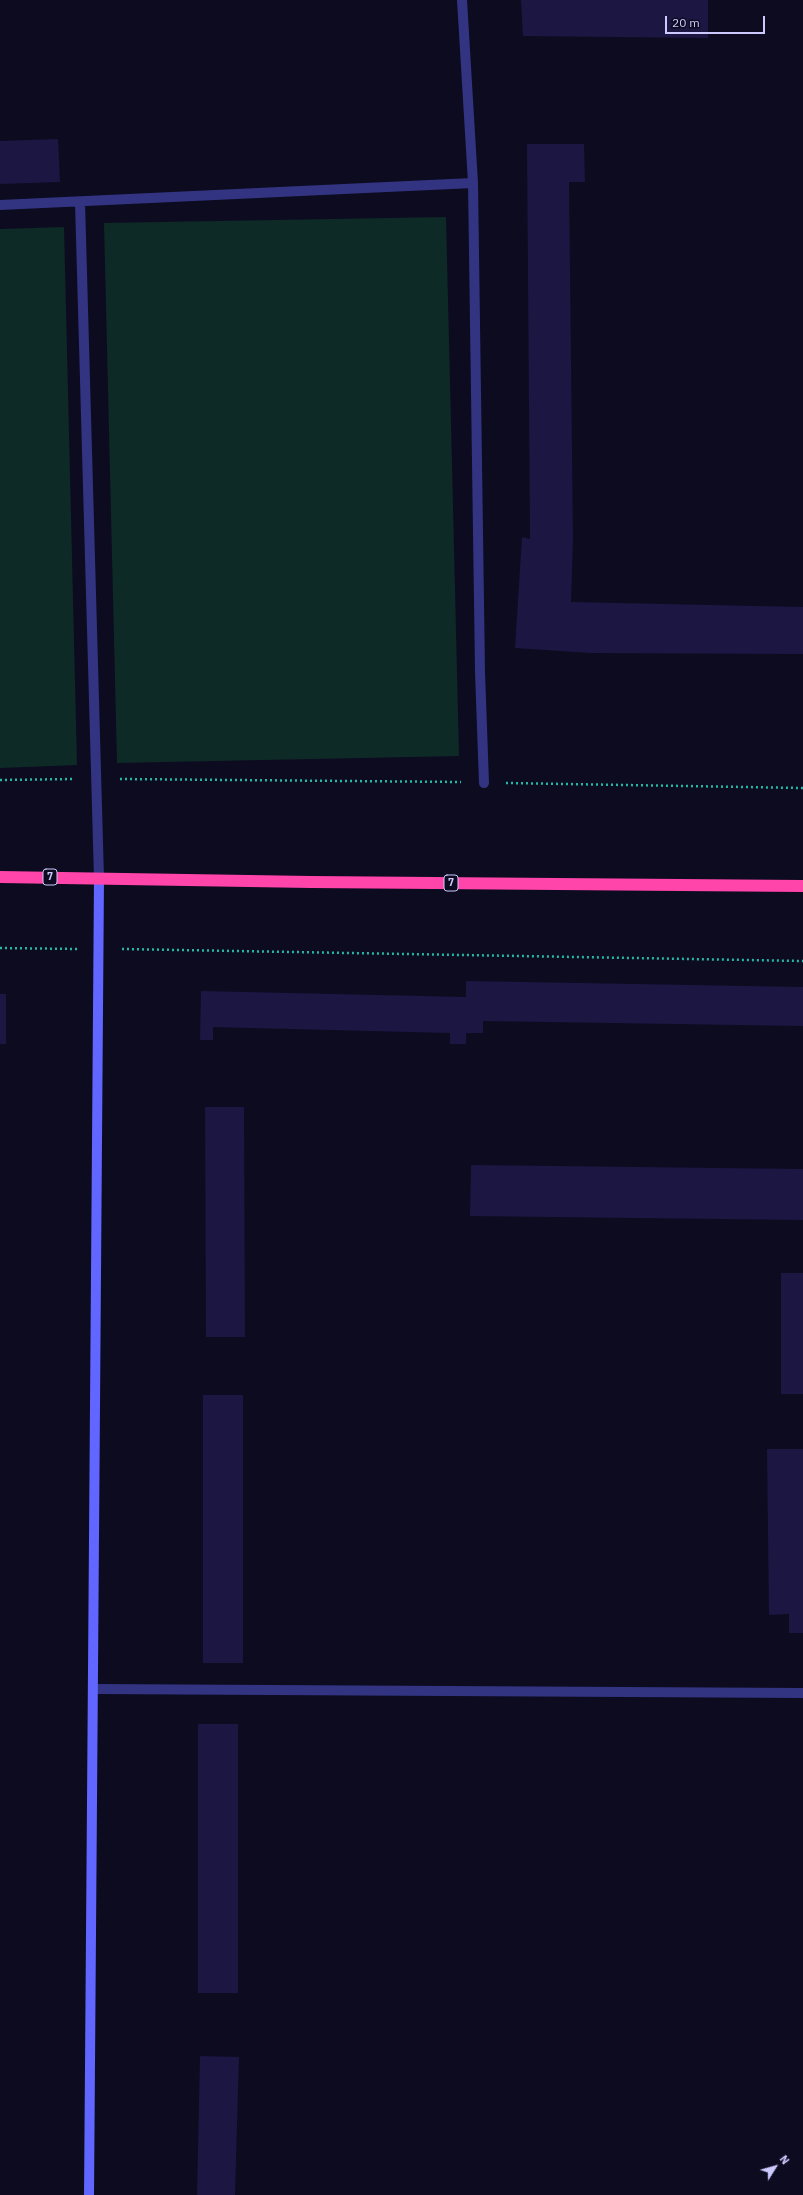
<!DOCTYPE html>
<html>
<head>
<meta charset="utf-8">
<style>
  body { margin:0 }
  #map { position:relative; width:803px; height:2195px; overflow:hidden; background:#0d0b20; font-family:"IBM Plex Sans",sans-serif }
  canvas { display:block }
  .north { position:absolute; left:755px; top:2147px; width:40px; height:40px; -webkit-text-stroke:3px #0d0b20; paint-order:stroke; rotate:53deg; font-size:11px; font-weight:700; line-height:16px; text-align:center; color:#ccc9ff }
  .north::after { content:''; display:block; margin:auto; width:14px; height:18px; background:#ccc9ff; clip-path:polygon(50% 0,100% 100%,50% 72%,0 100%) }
  .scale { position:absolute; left:665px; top:16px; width:100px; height:18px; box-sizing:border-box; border:2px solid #ccc9ff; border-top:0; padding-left:5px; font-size:12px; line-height:14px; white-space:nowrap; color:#ccc9ff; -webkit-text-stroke:3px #0d0b20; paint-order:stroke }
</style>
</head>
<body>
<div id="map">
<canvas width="803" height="2195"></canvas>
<div class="north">N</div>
<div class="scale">20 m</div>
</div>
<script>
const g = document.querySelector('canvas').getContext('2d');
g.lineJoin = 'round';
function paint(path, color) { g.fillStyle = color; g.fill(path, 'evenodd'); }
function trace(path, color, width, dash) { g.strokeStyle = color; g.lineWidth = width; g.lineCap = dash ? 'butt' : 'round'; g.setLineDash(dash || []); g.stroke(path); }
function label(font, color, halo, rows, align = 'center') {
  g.font = font + ' "IBM Plex Sans",sans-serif'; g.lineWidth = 3; g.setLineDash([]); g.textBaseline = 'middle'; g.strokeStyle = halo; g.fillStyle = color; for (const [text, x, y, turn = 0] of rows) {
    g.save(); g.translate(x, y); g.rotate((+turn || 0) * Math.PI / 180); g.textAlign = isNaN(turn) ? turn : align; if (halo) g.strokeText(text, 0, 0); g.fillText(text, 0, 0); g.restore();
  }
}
paint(new Path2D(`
  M446,217L459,756L117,763L104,223Z
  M64,227L77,765L0,768V229Z`), '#0e2a27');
paint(new Path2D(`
  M521,0H708V38L523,36Z
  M58,139L60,182L0,184V141Z
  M527,144H584L585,182H569L573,539L571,602L803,607V654L590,653L515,648L522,537L530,539Z
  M466,981L803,987V1026L483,1021V1033H466V1044H450V1033L213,1027V1040H200L201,991L466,997Z
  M0,994H6V1044H0Z
  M205,1107H244L245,1337H206Z
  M471,1165L803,1169V1220L470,1216Z
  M781,1273H803V1394H781Z
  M203,1395H243V1663H203Z
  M767,1449H803V1633H789V1614L769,1615Z
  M198,1724H238V1993H198Z
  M200,2056L239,2057L235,2195H197Z`), '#1c1642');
trace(new Path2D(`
  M120,779L461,782
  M0,780L75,779
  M506,783L803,788
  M0,948L77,949
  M122,949L803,961`), '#25b8a6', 2.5, [2, 3]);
trace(new Path2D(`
  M462,0L473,183L480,672L484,783
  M80,202L99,878
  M0,205L473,183
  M93,1689L803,1693`), '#323482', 10);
trace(new Path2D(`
  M89,2195L99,878`), '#6066ff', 10);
trace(new Path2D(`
  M0,877L311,882L803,886`), '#f4a', 12);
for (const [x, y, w] of [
  [50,877,14],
  [451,883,14]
]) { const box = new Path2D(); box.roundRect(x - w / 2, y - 8, w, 16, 3); g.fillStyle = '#0d0b20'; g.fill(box); trace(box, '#ccc9ff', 1); }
label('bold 10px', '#ccc9ff', null, [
  ["7",50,877],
  ["7",451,883]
]);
</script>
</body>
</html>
